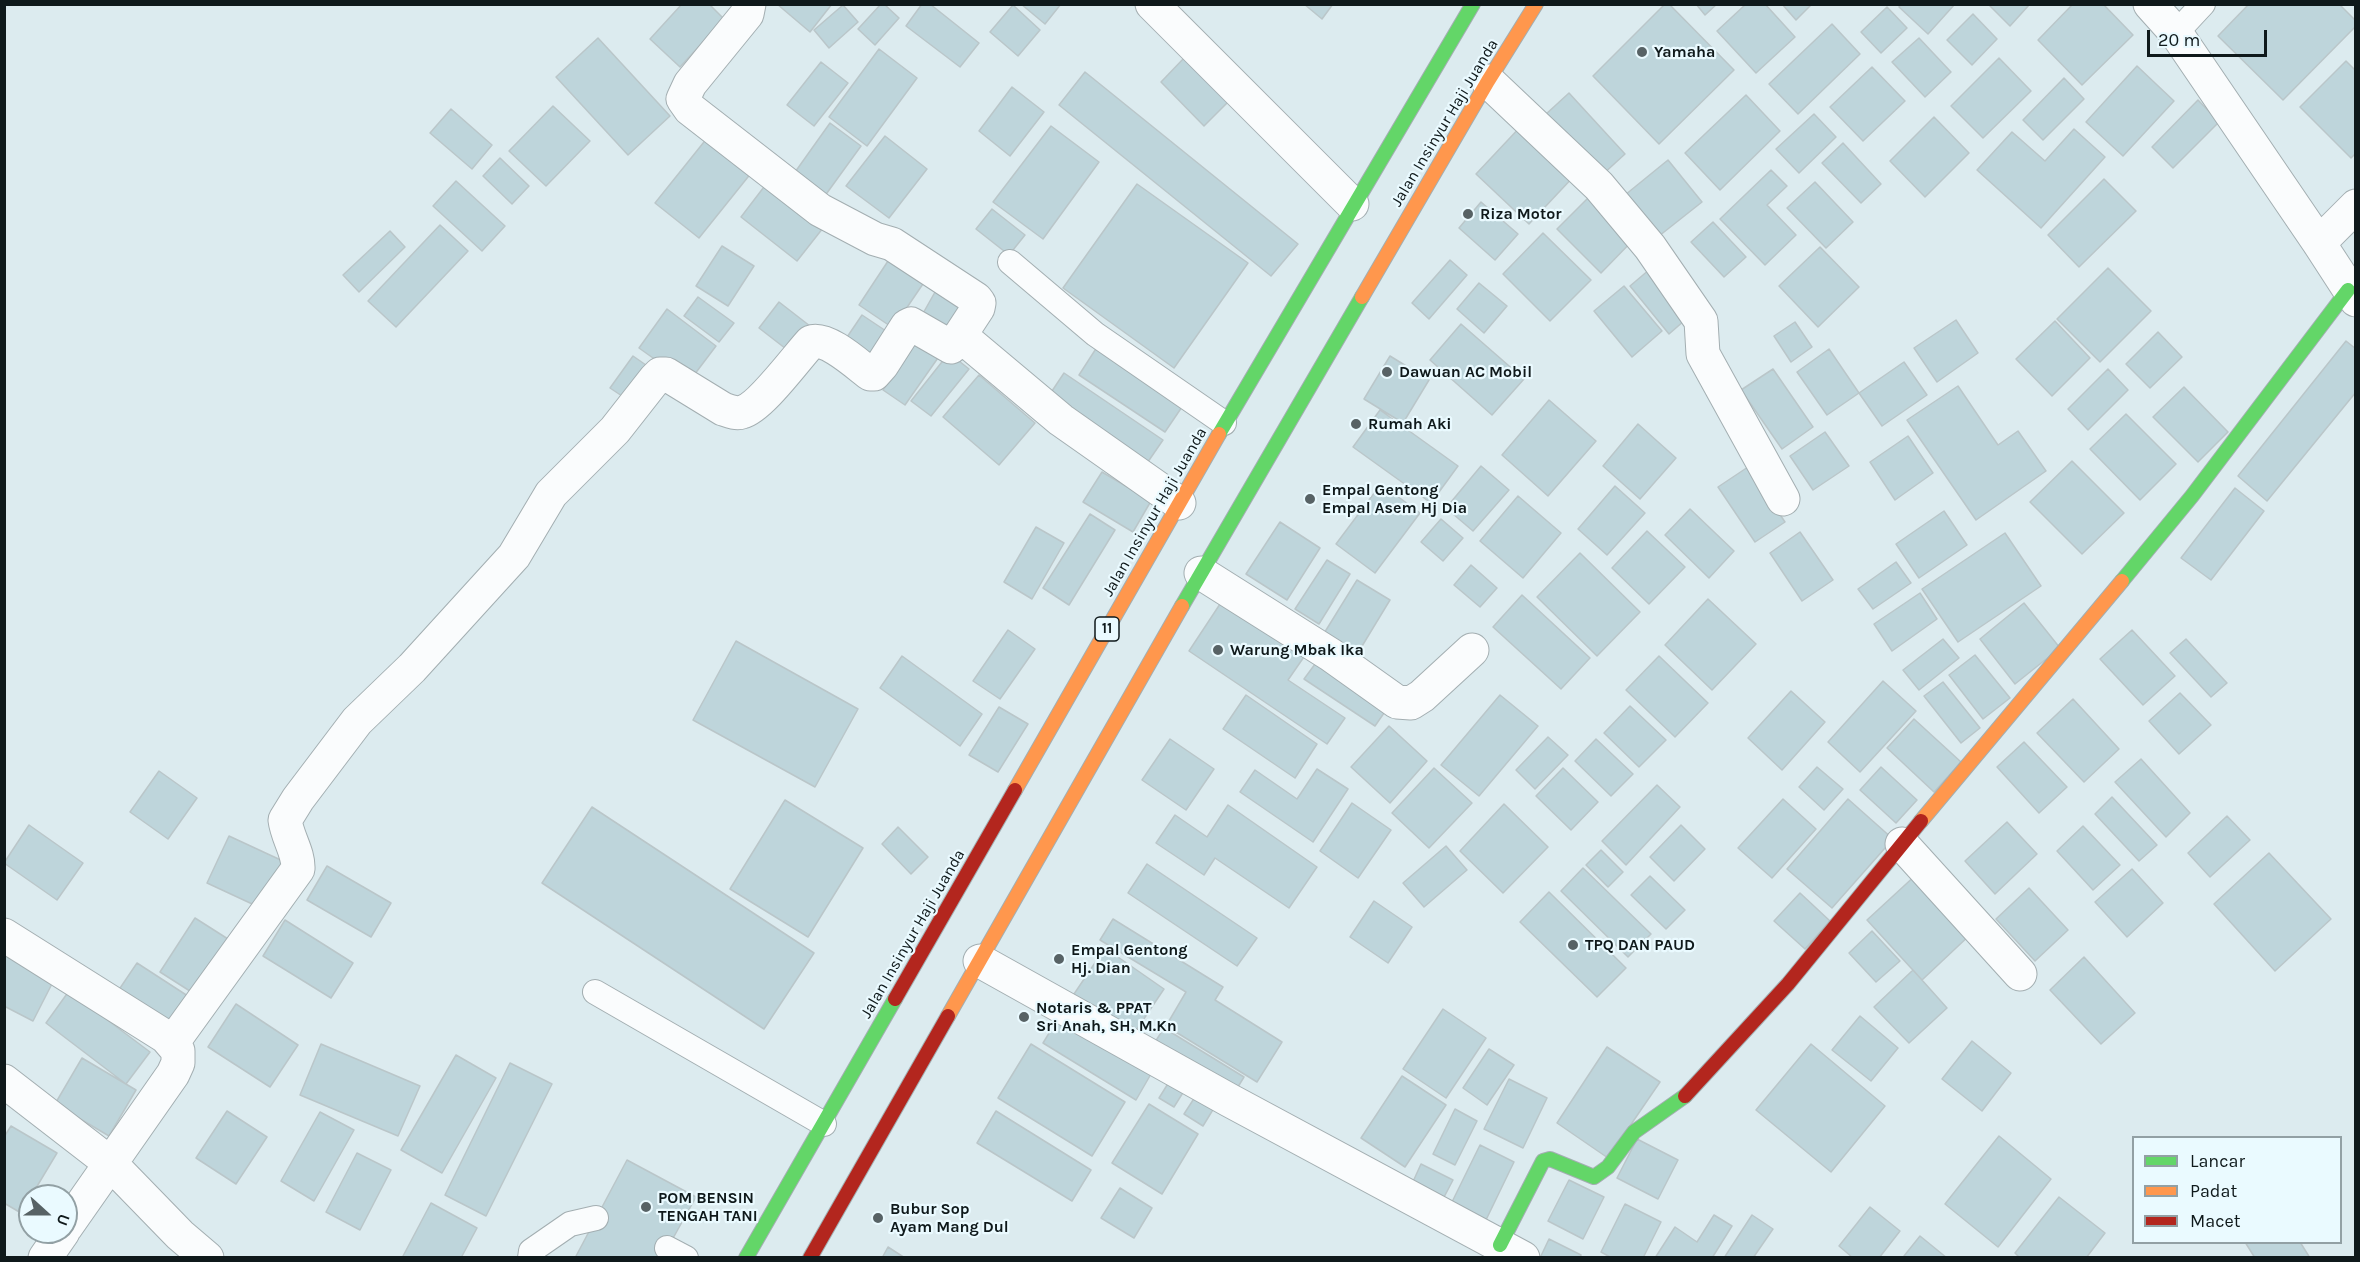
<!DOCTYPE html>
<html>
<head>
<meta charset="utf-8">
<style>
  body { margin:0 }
  #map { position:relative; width:2360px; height:1262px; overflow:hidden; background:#dcebef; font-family:Karla,sans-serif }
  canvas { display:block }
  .frame { position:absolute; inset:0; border:6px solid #0f191b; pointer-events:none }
  .legend { position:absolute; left:2132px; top:1136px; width:210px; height:108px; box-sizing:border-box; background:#eafaff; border:2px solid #92a0a4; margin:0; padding:8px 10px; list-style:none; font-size:18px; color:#0f191b }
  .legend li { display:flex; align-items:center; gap:12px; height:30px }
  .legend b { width:30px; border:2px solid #92a0a4 }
  .north { position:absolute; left:18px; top:1184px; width:60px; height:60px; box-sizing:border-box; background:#eafaff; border:2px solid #92a0a4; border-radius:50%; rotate:111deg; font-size:16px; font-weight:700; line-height:24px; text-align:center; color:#0f191b }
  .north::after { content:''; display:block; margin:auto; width:21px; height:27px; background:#576265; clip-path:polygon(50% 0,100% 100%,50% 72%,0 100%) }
  .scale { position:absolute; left:2147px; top:30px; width:120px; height:27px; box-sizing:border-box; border:3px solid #0f191b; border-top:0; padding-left:8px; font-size:18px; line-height:21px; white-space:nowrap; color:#0f191b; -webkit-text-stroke:4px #eafaff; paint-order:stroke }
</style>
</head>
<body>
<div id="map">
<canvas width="2360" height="1262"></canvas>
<div class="frame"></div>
<ul class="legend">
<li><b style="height:8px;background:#63d668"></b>Lancar</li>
<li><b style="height:8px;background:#ff974d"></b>Padat</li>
<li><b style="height:8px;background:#b3261e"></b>Macet</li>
</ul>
<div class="north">U</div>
<div class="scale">20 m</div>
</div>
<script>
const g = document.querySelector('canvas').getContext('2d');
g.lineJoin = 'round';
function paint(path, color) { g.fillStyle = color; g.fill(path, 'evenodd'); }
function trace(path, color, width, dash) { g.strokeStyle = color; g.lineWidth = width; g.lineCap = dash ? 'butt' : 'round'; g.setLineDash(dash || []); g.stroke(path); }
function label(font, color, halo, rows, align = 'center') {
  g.font = font + ' Karla,sans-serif'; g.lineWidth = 4.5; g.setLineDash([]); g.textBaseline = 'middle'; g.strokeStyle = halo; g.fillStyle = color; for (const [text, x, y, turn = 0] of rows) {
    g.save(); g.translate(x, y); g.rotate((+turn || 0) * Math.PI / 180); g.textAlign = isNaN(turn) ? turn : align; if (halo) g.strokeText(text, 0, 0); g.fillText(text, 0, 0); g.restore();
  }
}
const building = new Path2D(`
  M682,4H709L724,19L680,67L650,39Z
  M777,4H832L810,32Z
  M881,4H884L899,18L875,45L858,29Z
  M922,4H930L979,43L960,67L906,26Z
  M1021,4H1061L1045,24Z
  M1304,4H1333L1322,19Z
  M1665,4H1669L1734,70L1659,144L1593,76Z
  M1696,4H1717L1705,15Z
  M1746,4H1765L1795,37L1756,73L1717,31Z
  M1782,4H1812L1796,20Z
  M1901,4H1955L1928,34L1899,7Z
  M1988,4H2030L2010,26Z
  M2073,4H2103L2133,35L2082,85L2038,40Z
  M2249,4H2339L2356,21V26L2283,100L2218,36Z
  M843,5L858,22L829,48L814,30Z
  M1013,5L1040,30L1018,56L990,32Z
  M1887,7L1907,28L1881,53L1861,32Z
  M1973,14L1997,39L1972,65L1947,40Z
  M1832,24L1860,54L1798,114L1769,84Z
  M598,38L670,116L628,155L556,77Z
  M1919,38L1951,72L1925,97L1892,62Z
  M879,49L917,78L867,146L829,117Z
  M1185,57L1229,101L1204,126L1161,82Z
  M1999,58L2031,91L1983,138L1951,106Z
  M2346,61L2356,71V153L2351,158L2300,107Z
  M821,62L848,83L814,126L787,105Z
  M2137,66L2174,101L2123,156L2086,122Z
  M1872,67L1905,101L1863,141L1830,107Z
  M1085,72L1298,244L1271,276L1059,105Z
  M2064,78L2084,99L2043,140L2023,120Z
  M1012,87L1044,112L1010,156L979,131Z
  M1569,93L1625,154L1601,176L1545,115Z
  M1746,95L1780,131L1720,190L1685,153Z
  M2198,100L2219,122L2173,168L2152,147Z
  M553,106L590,141L546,186L509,151Z
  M451,109L492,145L472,169L430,133Z
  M1814,114L1836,137L1799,173L1776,149Z
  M1934,117L1969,153L1925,197L1890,161Z
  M830,123L861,146L819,204L788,182Z
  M1523,124L1576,174L1529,224L1476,174Z
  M1051,126L1099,162L1043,239L993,202Z
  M2074,129L2105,157L2041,228L1977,170L2012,132L2045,161Z
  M712,132L756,167L699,238L655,203Z
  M885,136L927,169L889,218L846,186Z
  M1843,143L1881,184L1861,203L1822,163Z
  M500,158L529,186L512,204L483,176Z
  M1668,160L1702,202L1659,236L1625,195Z
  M1771,170L1787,186L1767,205L1796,235L1765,265L1720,219Z
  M2104,179L2136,211L2079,267L2048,235Z
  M456,181L505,226L482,251L433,206Z
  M1815,182L1853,222L1826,248L1787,208Z
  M767,183L823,228L797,261L741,217Z
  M1137,184L1248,263L1174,368L1063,288Z
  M1594,192L1638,235L1601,273L1557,229Z
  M1481,202L1518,234L1495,260L1459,228Z
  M992,209L1025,235L1009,255L976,229Z
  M1713,222L1746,257L1724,277L1691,242Z
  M440,225L468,251L396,327L368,301Z
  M390,231L405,247L359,292L343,275Z
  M1543,233L1591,280L1550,321L1503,274Z
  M722,246L754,266L728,306L696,286Z
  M1820,247L1859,287L1818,327L1779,286Z
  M892,255L927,278L893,328L859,305Z
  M1450,260L1467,275L1429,319L1412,303Z
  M1656,264L1692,314L1669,334L1630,286Z
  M2108,268L2151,311L2100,362L2057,319Z
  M1479,283L1507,306L1484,333L1457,309Z
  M939,285L967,301L944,339L917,324Z
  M1624,286L1662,331L1632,357L1594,311Z
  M698,297L734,323L719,342L684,316Z
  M779,302L810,326L790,352L759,328Z
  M667,309L716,346L688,383L639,348Z
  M862,315L892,335L871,366L841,346Z
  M1956,320L1978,353L1937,382L1914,348Z
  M2055,321L2090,358L2052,396L2016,359Z
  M1795,322L1812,347L1791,362L1774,336Z
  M1461,324L1524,379L1492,415L1430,360Z
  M2158,332L2182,357L2150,388L2126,364Z
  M917,339L940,355L905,405L883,390Z
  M2346,341L2356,349V392L2267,501L2238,476Z
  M1099,344L1186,401L1165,432L1079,375Z
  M1829,349L1859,393L1827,415L1797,372Z
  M949,353L969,369L931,416L911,401Z
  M633,356L656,372L634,404L610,388Z
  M1390,356L1429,380L1403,423L1364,399Z
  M1904,362L1927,395L1882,426L1859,393Z
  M1773,369L1813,427L1782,449L1741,390Z
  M2108,369L2128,390L2088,430L2068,409Z
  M1064,373L1163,440L1143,469L1044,403Z
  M979,375L1035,423L999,465L943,417Z
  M1958,386L1998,445L2018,431L2046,471L1976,520L1907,420Z
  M2184,387L2228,432L2198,462L2153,417Z
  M1549,400L1596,441L1548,496L1502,455Z
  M1380,410L1458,466L1431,503L1353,447Z
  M2126,414L2176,464L2140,500L2090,449Z
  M1638,424L1676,458L1640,499L1603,466Z
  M1825,432L1849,466L1813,490L1790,456Z
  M1908,436L1933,473L1895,500L1870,462Z
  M2072,461L2124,513L2082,554L2030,502Z
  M1481,466L1509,490L1473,531L1446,508Z
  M1748,467L1785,522L1755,542L1718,487Z
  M1102,472L1151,501L1133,532L1083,502Z
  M1381,484L1420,513L1375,573L1336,544Z
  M1615,486L1645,513L1607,555L1578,529Z
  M2235,488L2264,511L2211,580L2181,558Z
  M1518,496L1561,533L1523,578L1480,541Z
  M1690,509L1734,551L1709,578L1665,535Z
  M1944,511L1967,545L1919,578L1896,544Z
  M1090,514L1115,530L1069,605L1043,588Z
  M1441,519L1463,538L1443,561L1421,542Z
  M1280,522L1320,548L1287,600L1246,574Z
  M1036,527L1064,543L1032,599L1004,582Z
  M1647,531L1685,567L1649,604L1612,568Z
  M1800,532L1833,580L1802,601L1770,553Z
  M2005,533L2041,586L1958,642L1922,589Z
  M1580,553L1640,612L1597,656L1537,597Z
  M1327,560L1350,574L1319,624L1295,609Z
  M1896,562L1911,583L1873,609L1858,589Z
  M1471,565L1497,588L1480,607L1454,585Z
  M1357,580L1390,600L1356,656L1323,635Z
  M1920,593L1937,619L1892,651L1874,624Z
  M1522,595L1590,658L1561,689L1493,627Z
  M1224,598L1306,654L1288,680L1345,718L1327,744L1189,651Z
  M1708,599L1756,644L1712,690L1665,645Z
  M2024,603L2060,648L2015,684L1980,639Z
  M1008,630L1035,649L1000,699L973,681Z
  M2132,630L2175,676L2143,705L2100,659Z
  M1943,639L1959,658L1919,690L1903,670Z
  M2186,639L2227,683L2211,697L2170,653Z
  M736,641L858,709L815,787L693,720Z
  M1975,655L2010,698L1983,719L1949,675Z
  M902,656L982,714L960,746L880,688Z
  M1321,656L1391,703L1375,726L1304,679Z
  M1659,656L1708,703L1675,737L1626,690Z
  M1883,681L1916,711L1860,772L1828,742Z
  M1943,682L1980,728L1961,743L1924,696Z
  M1791,691L1825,722L1782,770L1748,738Z
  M2180,693L2211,725L2179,754L2149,721Z
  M1246,695L1317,744L1295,778L1223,729Z
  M1500,695L1538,726L1479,796L1441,765Z
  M2073,699L2119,749L2084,782L2037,733Z
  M1630,706L1666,740L1639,767L1604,733Z
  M999,707L1028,724L998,772L969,755Z
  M1914,719L1961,762L1934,792L1887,748Z
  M1389,726L1427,761L1390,803L1351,767Z
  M1548,737L1568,755L1535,789L1516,770Z
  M1170,739L1214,769L1186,810L1142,780Z
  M1596,739L1633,774L1611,796L1575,761Z
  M2024,742L2067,787L2039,813L1997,767Z
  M2141,759L2190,813L2166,837L2115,782Z
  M1817,767L1843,789L1824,810L1799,787Z
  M1881,767L1917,800L1896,823L1860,790Z
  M1434,768L1472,803L1429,848L1392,813Z
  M1563,768L1598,802L1571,830L1536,796Z
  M1317,769L1348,789L1313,842L1240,792L1255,770L1297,799Z
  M159,771L197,798L168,839L130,812Z
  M1657,785L1680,807L1626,865L1602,841Z
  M2112,797L2157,845L2139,861L2095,814Z
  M1783,799L1816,829L1772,878L1738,848Z
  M1848,799L1893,839L1832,908L1787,869Z
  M785,800L863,848L808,937L730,889Z
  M1352,803L1391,830L1358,878L1320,851Z
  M1504,804L1548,847L1503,893L1460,851Z
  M1228,805L1317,867L1289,908L1215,858L1204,875L1156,843L1175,815L1207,837Z
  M592,807L814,953L764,1029L542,883Z
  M2227,816L2250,840L2210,877L2188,853Z
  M2007,822L2037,854L1995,894L1965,861Z
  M29,825L83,863L57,900L4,863Z
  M1681,825L1705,849L1674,881L1650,857Z
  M2083,826L2120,865L2093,890L2057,851Z
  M898,827L928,857L911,874L882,844Z
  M229,836L285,862L263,909L207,883Z
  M1446,846L1467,870L1424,907L1403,883Z
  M1601,850L1623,872L1608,887L1586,865Z
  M2269,853L2331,919L2275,971L2214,904Z
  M1147,864L1257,938L1237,966L1128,893Z
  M327,866L391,903L371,937L307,900Z
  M1583,868L1651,934L1628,957L1561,891Z
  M2132,869L2163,903L2127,937L2095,902Z
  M1918,873L1972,933L1922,980L1867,920Z
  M1650,876L1685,910L1666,929L1631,895Z
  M2029,888L2068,930L2035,961L1996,919Z
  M1549,892L1626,968L1597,997L1520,922Z
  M1800,893L1830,921L1805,949L1774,921Z
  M1374,901L1412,927L1388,963L1350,937Z
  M195,918L228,939L193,993L160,972Z
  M1113,919L1223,987L1215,1000L1282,1042L1257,1082L1166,1026L1186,992L1100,940Z
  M285,920L353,963L331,998L263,956Z
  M1872,931L1900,961L1876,982L1849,953Z
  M4,946L57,974L33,1021L4,1006Z
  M1105,948L1164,989L1131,1038L1072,997Z
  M2084,957L2135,1013L2101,1044L2050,990Z
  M137,963L194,1000L172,1035L114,997Z
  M1913,970L1947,1008L1909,1043L1874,1007Z
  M69,991L150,1052L126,1084L46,1023Z
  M236,1004L298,1045L270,1087L208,1047Z
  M1443,1009L1486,1038L1446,1098L1403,1069Z
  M1860,1016L1898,1048L1871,1081L1832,1050Z
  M1059,1017L1151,1074L1136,1100L1043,1043Z
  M1164,1028L1244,1077L1230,1100L1150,1050Z
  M1972,1041L2011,1073L1982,1111L1942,1079Z
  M321,1044L420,1086L398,1136L300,1095Z
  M1031,1044L1125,1102L1092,1156L998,1098Z
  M1811,1044L1885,1106L1831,1172L1756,1110Z
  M1607,1047L1660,1082L1608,1158L1557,1123Z
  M1489,1049L1514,1065L1487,1105L1463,1088Z
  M456,1055L496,1078L442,1173L401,1150Z
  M82,1058L136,1090L109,1136L55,1104Z
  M510,1063L552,1084L486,1216L445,1195Z
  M1402,1076L1446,1105L1405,1167L1361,1138Z
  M1509,1079L1547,1098L1523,1148L1484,1129Z
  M1169,1082L1184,1091L1174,1107L1159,1098Z
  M1195,1097L1214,1108L1203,1126L1184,1114Z
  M1149,1104L1198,1134L1162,1194L1112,1163Z
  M1455,1109L1477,1121L1455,1165L1433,1154Z
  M227,1111L267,1137L236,1184L196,1158Z
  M996,1111L1091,1170L1072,1201L977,1143Z
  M320,1112L354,1130L314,1201L281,1181Z
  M11,1126L57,1153L21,1213L4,1203V1137Z
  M1999,1136L2051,1179L1998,1247L1945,1204Z
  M1637,1139L1678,1160L1658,1199L1617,1178Z
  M1480,1145L1514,1162L1485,1222L1451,1204Z
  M357,1153L391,1170L360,1230L326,1212Z
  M627,1160L696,1197L662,1258H575Z
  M1421,1164L1453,1180L1442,1201L1411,1186Z
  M1569,1180L1604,1197L1583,1239L1548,1221Z
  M1120,1188L1152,1208L1134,1238L1101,1218Z
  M2059,1197L2105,1233L2086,1258H2020L2015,1253Z
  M431,1203L477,1228L461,1258H402Z
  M1625,1204L1661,1222L1643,1258H1612L1601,1252Z
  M1870,1207L1900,1231L1879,1258H1853L1839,1246Z
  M1714,1215L1732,1226L1712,1258H1655L1675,1227L1697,1242Z
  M1752,1215L1773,1229L1753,1258H1724Z
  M1920,1236L1947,1258H1906L1904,1256Z
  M1549,1239L1581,1255L1580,1258H1540Z
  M2245,1242H2300L2310,1258H2255Z
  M888,1247L905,1258H882Z`);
paint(building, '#bed5db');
trace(building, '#bac6c9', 1.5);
const lane = new Path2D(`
  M2176,33L2203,4
  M1010,262L1095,334L1224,423
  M595,992L824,1124
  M667,1248L686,1258
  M530,1258L531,1251L570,1224L596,1218`);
const street = new Path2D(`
  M749,4L747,14L690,84L683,99L690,109L820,210L875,239L892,244L976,299L979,303L978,308L961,334L968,342L1061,420L1179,503
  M1152,4L1352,204
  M2150,4L2176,33L2319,243L2356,300
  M1488,81L1599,186L1650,247L1701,321L1703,354L1783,499
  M2319,243L2356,206
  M1201,573L1331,655L1397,702L1411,703L1422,696L1472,650
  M1902,844L2020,974
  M4,935L166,1037L178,1051V1063L173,1074L66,1227
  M980,961L1229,1100L1523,1258
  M173,1042L298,869C299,853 287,837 285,820L298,799L357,721L412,668L514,556L551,494L615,430L655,379L660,374H666L723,409C729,411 736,414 742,412C760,408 797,357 811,342C826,336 857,364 870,374H874L882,365L907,326L911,324L951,347L961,334
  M4,1081L110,1163L180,1235L207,1258
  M45,1258L63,1232`);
const fast = new Path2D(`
  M1219,434L1473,4
  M2122,581L2192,496L2348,290
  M1182,606L1362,297
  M1500,1245L1543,1161L1550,1159L1594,1177L1608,1167L1634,1132L1685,1096
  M746,1258L895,999`);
const slow = new Path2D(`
  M1362,297L1488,81L1536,4
  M1015,790L1219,434
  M1921,821L2122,581
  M948,1016L1182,606`);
const jam = new Path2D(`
  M895,999L1015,790
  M1685,1096L1788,984L1921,821
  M810,1258L948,1016`);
trace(lane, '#a3aeb1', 26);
trace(street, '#a3aeb1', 35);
trace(fast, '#a3aeb1', 16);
trace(slow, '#a3aeb1', 16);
trace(jam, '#a3aeb1', 16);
trace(lane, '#fafcfd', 24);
trace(street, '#fafcfd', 33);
trace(fast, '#63d668', 14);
trace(slow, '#ff974d', 14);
trace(jam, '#b3261e', 14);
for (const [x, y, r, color] of [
  [1642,52,6,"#576265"],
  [1468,214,6,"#576265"],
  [1387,372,6,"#576265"],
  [1356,424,6,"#576265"],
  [1310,499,6,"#576265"],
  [1218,650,6,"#576265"],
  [1573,945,6,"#576265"],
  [1059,959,6,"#576265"],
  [1024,1017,6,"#576265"],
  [646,1207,6,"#576265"],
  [878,1218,6,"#576265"]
]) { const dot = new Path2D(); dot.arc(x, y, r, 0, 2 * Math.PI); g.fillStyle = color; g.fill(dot); trace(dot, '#eafaff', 2); }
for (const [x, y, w] of [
  [1107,629,24]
]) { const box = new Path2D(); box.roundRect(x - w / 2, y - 12, w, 24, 4.5); g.fillStyle = '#eafaff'; g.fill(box); trace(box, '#0f191b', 1.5); }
label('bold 15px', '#0f191b', null, [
  ["11",1107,629]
]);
label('bold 16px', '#0f191b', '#eafaff', [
  ["Yamaha",1654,52],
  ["Riza Motor",1480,214],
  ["Dawuan AC Mobil",1399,372],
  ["Rumah Aki",1368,424],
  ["Empal Gentong",1322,490],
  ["Empal Asem Hj Dia",1322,508],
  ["Warung Mbak Ika",1230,650],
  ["TPQ DAN PAUD",1585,945],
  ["Empal Gentong",1071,950],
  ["Hj. Dian",1071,968],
  ["Notaris & PPAT",1036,1008],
  ["Sri Anah, SH, M.Kn",1036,1026],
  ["POM BENSIN",658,1198],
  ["TENGAH TANI",658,1216],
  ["Bubur Sop",890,1209],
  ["Ayam Mang Dul",890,1227]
], 'left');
label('16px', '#0f191b', '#eafaff', [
  ["Jalan Insinyur Haji Juanda",1445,123,-59],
  ["Jalan Insinyur Haji Juanda",1155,512,-60],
  ["Jalan Insinyur Haji Juanda",913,934,-60]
]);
</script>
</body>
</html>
